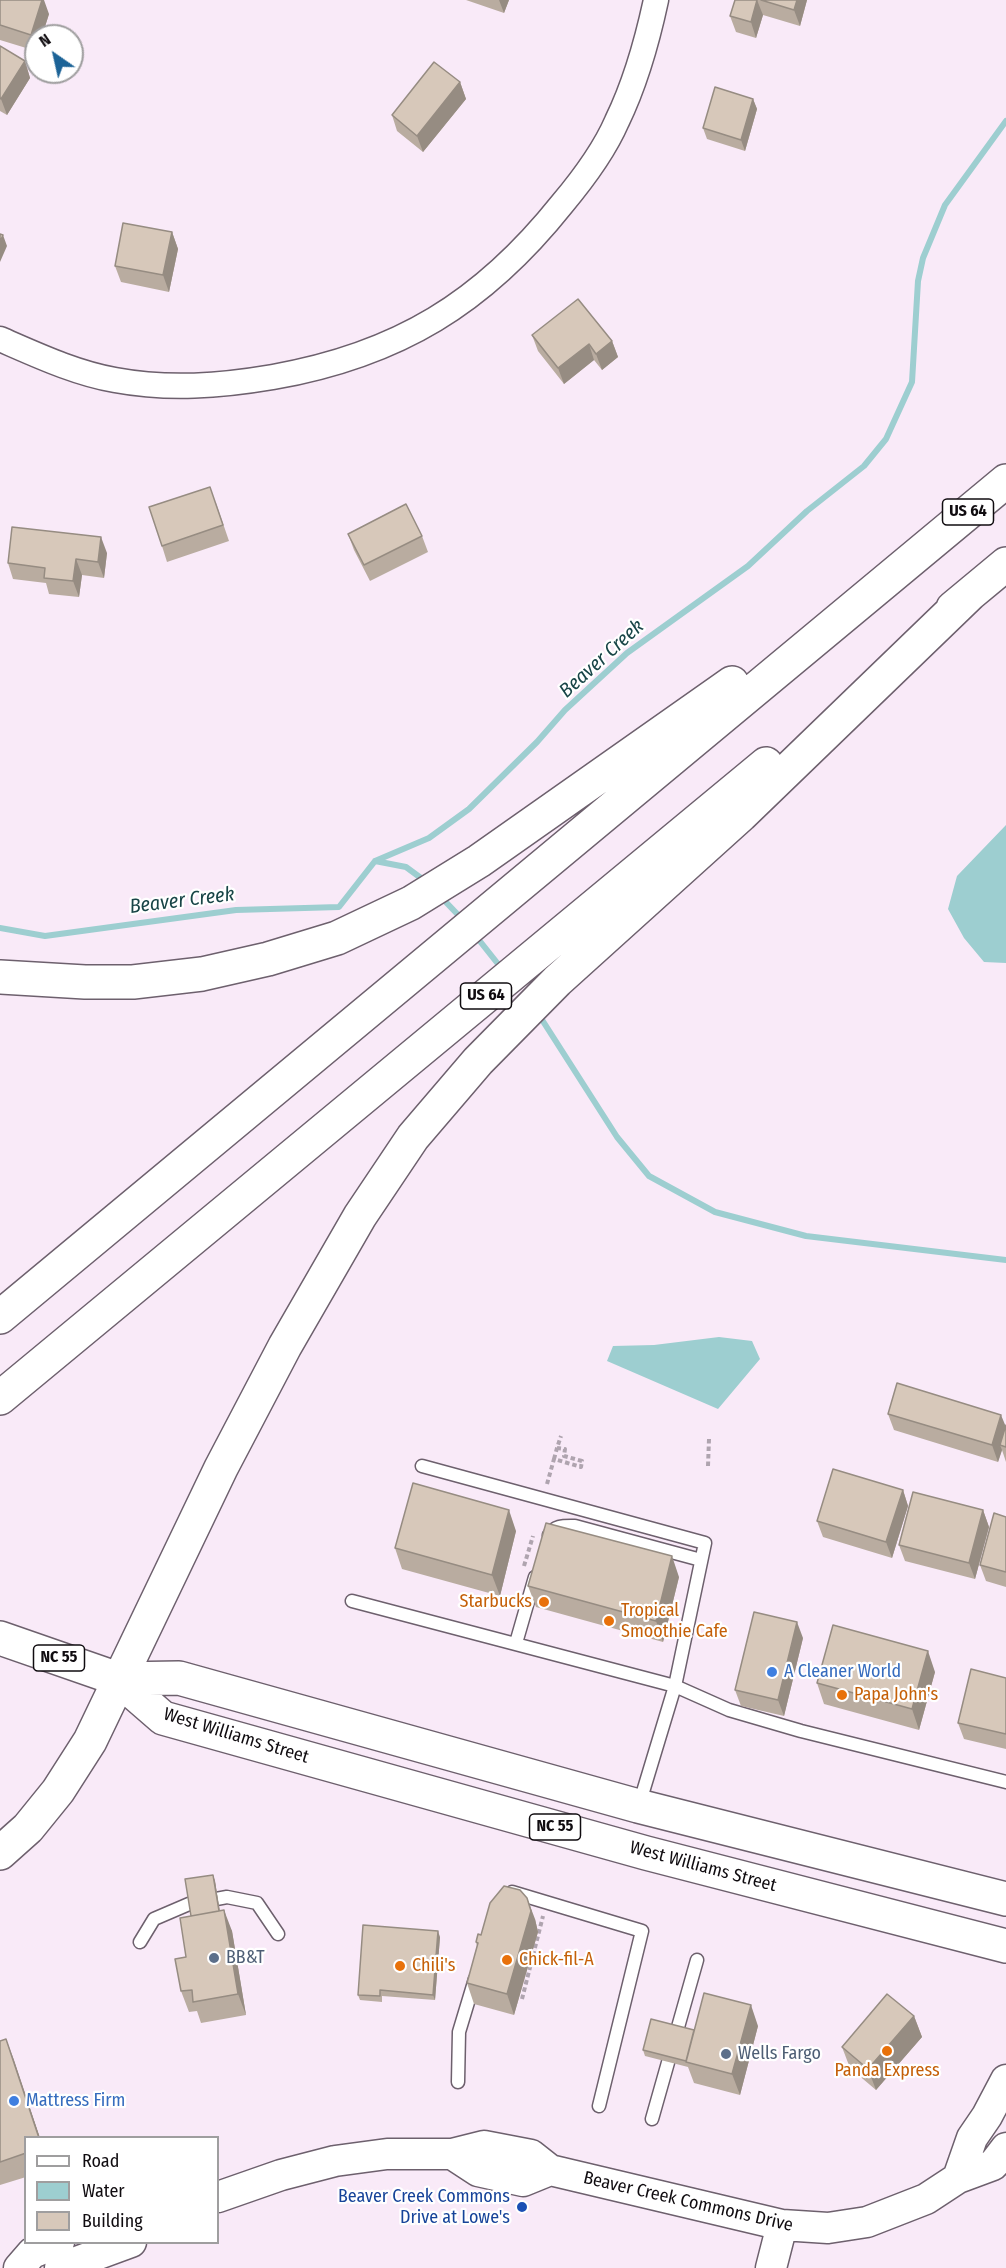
<!DOCTYPE html>
<html>
<head>
<meta charset="utf-8">
<style>
  body { margin:0 }
  #map { position:relative; width:1006px; height:2268px; overflow:hidden; background:#f9eaf8; font-family:"Fira Sans Condensed",sans-serif }
  canvas { display:block }
  .legend { position:absolute; left:24px; top:2136px; width:195px; height:108px; box-sizing:border-box; background:#fff; border:2px solid #9f9e9f; margin:0; padding:8px 10px; list-style:none; font-size:18px; color:#100c10 }
  .legend li { display:flex; align-items:center; gap:12px; height:30px }
  .legend b { width:30px; border:2px solid #9f9e9f }
  .north { position:absolute; left:24px; top:24px; width:60px; height:60px; box-sizing:border-box; background:#fff; border:2px solid #9f9e9f; border-radius:50%; rotate:326deg; font-size:16px; font-weight:700; line-height:24px; text-align:center; color:#100c10 }
  .north::after { content:''; display:block; margin:auto; width:21px; height:27px; background:#1c6397; clip-path:polygon(50% 0,100% 100%,50% 72%,0 100%) }
</style>
</head>
<body>
<div id="map">
<canvas width="1006" height="2268"></canvas>
<ul class="legend">
<li><b style="height:8px;background:#fff"></b>Road</li>
<li><b style="height:16px;background:#9dced0"></b>Water</li>
<li><b style="height:16px;background:#d7c8ba"></b>Building</li>
</ul>
<div class="north">N</div>
</div>
<script>
const g = document.querySelector('canvas').getContext('2d');
g.lineJoin = 'round';
function paint(path, color) { g.fillStyle = color; g.fill(path, 'evenodd'); }
function trace(path, color, width, dash) { g.strokeStyle = color; g.lineWidth = width; g.lineCap = dash ? 'butt' : 'round'; g.setLineDash(dash || []); g.stroke(path); }
function label(font, color, halo, rows, align = 'center') {
  g.font = font + ' "Fira Sans Condensed",sans-serif'; g.lineWidth = 4.5; g.setLineDash([]); g.textBaseline = 'middle'; g.strokeStyle = halo; g.fillStyle = color; for (const [text, x, y, turn = 0] of rows) {
    g.save(); g.translate(x, y); g.rotate((+turn || 0) * Math.PI / 180); g.textAlign = isNaN(turn) ? turn : align; if (halo) g.strokeText(text, 0, 0); g.fillText(text, 0, 0); g.restore();
  }
}
paint(new Path2D(`
  M1006,825V963L984,962L964,938L948,909L957,876Z
  M719,1337L752,1341L760,1359L718,1409L607,1361L613,1346L654,1345Z`), '#9dced0');
trace(new Path2D(`
  M375,861L406,867L425,881
  M441,897L463,920
  M0,928L45,936L236,910L339,907L375,861L429,838L469,809L537,742L565,710L627,653L748,566L807,511L864,466L886,439L912,382L918,281L923,258L945,205L1006,121
  M475,935L502,969
  M539,1015L617,1137L649,1176L715,1212L806,1236L1006,1260`), '#9dced0', 6);
const service = new Path2D(`
  M422,1466L705,1543L675,1686L729,1710L801,1731L1006,1782
  M549,1535C555,1525 564,1526 575,1526L701,1560
  M352,1601L675,1686L639,1805
  M516,1643L535,1577
  M512,1892L642,1931L599,2106
  M140,1942L154,1919L189,1904L227,1897L257,1903L278,1934
  M458,2082L459,2032L475,1979
  M652,2119L697,1960`);
const minor = new Path2D(`
  M0,339C37,355 75,373 115,380C169,390 220,386 273,377C398,355 483,303 562,204C583,179 604,151 617,121C636,82 647,42 656,0`);
const tertiary = new Path2D(`
  M452,2154L478,2171L523,2181L550,2170
  M958,2178L972,2138L987,2116L1006,2080
  M218,2197L281,2175L335,2161L387,2154H452L484,2146L531,2155L550,2170L782,2225L828,2228L867,2222L926,2199L958,2178L993,2165L1006,2148
  M19,2268L32,2253L59,2242
  M60,2268L131,2242
  M771,2268L782,2225`);
const primary = new Path2D(`
  M0,1638L118,1679L179,1678L638,1806L1006,1899
  M118,1679L163,1718L646,1853L1006,1946`);
const trunk = new Path2D(`
  M953,608L1006,564
  M0,977L85,982H133L202,974L268,959L337,938L411,903L479,861L732,683
  M0,1317L1006,481
  M0,1398L766,764
  M0,1853L28,1828L58,1791L90,1741L221,1468L285,1346L360,1216L413,1137L478,1061L557,981L741,815L970,594`);
trace(service, '#6d606d', 15);
trace(minor, '#6d606d', 27);
trace(tertiary, '#6d606d', 33);
trace(primary, '#6d606d', 36);
trace(trunk, '#6d606d', 36);
trace(new Path2D(`
  M554,1459L557,1448
  M708,1466L709,1439
  M547,1484L554,1459L581,1467L582,1461L564,1456L565,1449L557,1448L561,1436
  M524,1566L533,1536
  M522,1999L543,1916`), '#afa4af', 4, [4.5, 3]);
trace(service, '#fff', 12);
trace(minor, '#fff', 24);
trace(tertiary, '#fff', 30);
trace(primary, '#fff', 33);
trace(trunk, '#fff', 33);
paint(new Path2D(`
  M0,0L49,14L42,36H36V51L0,40Z
  M466,0H509L504,13Z
  M735,0H807L800,26L763,15L756,38L736,32L730,16Z
  M0,46L25,61L30,78L7,115L0,111Z
  M460,82L466,99L423,152L397,131L392,115Z
  M753,99L757,109L745,151L707,139L703,128Z
  M172,232L178,249L169,292L121,282L115,266Z
  M532,335L612,341L618,357L602,370L594,360L564,384L538,351Z
  M216,503L229,541L167,562L162,546Z
  M348,534L422,536L428,552L370,581L354,550Z
  M107,553L104,578L82,575L79,597L49,594L46,583L13,579L8,563Z
  M888,1414L1006,1426V1425V1462L1002,1450L998,1462L894,1430Z
  M903,1490L908,1506L892,1558L823,1537L817,1521Z
  M983,1510L989,1527L975,1579L905,1561L899,1545Z
  M1006,1517V1587L986,1581L980,1565Z
  M516,1531L500,1596L402,1569L395,1548Z
  M679,1577L663,1642L536,1607L528,1586Z
  M803,1638L784,1716L741,1706L735,1690Z
  M935,1672L919,1730L824,1704L817,1683Z
  M1006,1678V1749L964,1739L958,1723Z
  M213,1875L215,1881L220,1911L232,1931L246,2015L201,2023L197,2011L189,2012L181,1991L186,1957L191,1916Z
  M535,1919L538,1932L514,2015L474,2004L467,1983L477,1946L476,1942L481,1935Z
  M440,1937L435,2000L382,1996V2002L360,2000L358,1995Z
  M914,2016L922,2037L876,2090L850,2068L842,2047Z
  M758,2026L740,2095L694,2083L688,2067L645,2056L643,2050L694,2030Z
  M6,2039L40,2138H26V2177L0,2185V2041Z`), '#b9aca0');
paint(new Path2D(`
  M42,0H44L49,14L42,36H36V49L31,35Z
  M499,0H509L504,13Z
  M757,0L763,15L756,38L751,22Z
  M797,0H807L800,26L794,10Z
  M25,61L30,78L7,115L1,99Z
  M460,82L466,99L423,152L417,136Z
  M753,99L757,109L745,151L741,140Z
  M172,232L178,249L169,292L163,275Z
  M3,235L7,246L0,262V242Z
  M612,341L618,357L602,370L596,354Z
  M589,344L594,360L564,384L558,368Z
  M101,537L107,553L104,578L98,562Z
  M76,559L82,575L79,597L73,581Z
  M1001,1415L1006,1427L1000,1445L1002,1450L998,1462L992,1445Z
  M903,1490L908,1506L892,1558L886,1542Z
  M509,1510L516,1531L500,1596L492,1575Z
  M983,1510L989,1527L975,1579L969,1563Z
  M672,1556L679,1577L663,1642L656,1621Z
  M797,1622L803,1638L784,1716L778,1700Z
  M928,1651L935,1672L919,1730L912,1709Z
  M213,1875L215,1881L223,1933L221,1927Z
  M527,1898L535,1919L538,1932L514,2015L507,1994Z
  M224,1910L232,1931L246,2015L238,1994Z
  M438,1931L440,1937L435,2000L433,1995Z
  M751,2005L758,2026L740,2095L732,2074Z
  M914,2016L922,2037L876,2090L868,2069Z
  M6,2039L14,2060L40,2138H39Z`), '#968c82');
const building = new Path2D(`
  M0,0H42L31,35L0,25Z
  M735,0H757L751,22L730,16Z
  M761,0H797L794,10Z
  M0,46L25,61L1,99L0,98Z
  M434,62L460,82L417,136L392,115Z
  M715,87L753,99L741,140L703,128Z
  M123,223L172,232L163,275L115,266Z
  M0,234L3,235L0,242Z
  M578,299L612,341L596,354L589,344L558,368L532,335Z
  M210,487L223,525L162,546L149,507Z
  M406,504L422,536L364,565L348,534Z
  M12,527L101,537L98,562L76,559L73,581L44,578L45,568L8,563Z
  M897,1383L1001,1415L992,1445L888,1414Z
  M1006,1425V1447L1000,1445Z
  M833,1469L903,1490L886,1542L817,1521Z
  M413,1483L509,1510L492,1575L395,1548Z
  M913,1492L983,1510L969,1563L899,1545Z
  M994,1513L1006,1517V1572L980,1565Z
  M546,1523L672,1556L656,1621L528,1586Z
  M754,1612L797,1622L778,1700L735,1690Z
  M833,1625L928,1651L912,1709L817,1683Z
  M971,1669L1006,1678V1734L958,1723Z
  M213,1875L219,1911L191,1916L185,1879Z
  M504,1886L520,1890L527,1898L531,1911L507,1994L467,1983L478,1943L476,1942L478,1934L481,1935L490,1903Z
  M224,1910L238,1994L193,2002L192,1990L181,1991L175,1959L186,1957L180,1918Z
  M363,1925L438,1931L433,1995L380,1990V1996L358,1995Z
  M704,1993L751,2005L732,2074L686,2062Z
  M887,1994L914,2016L868,2069L842,2047Z
  M651,2019L694,2030L686,2061L643,2050Z
  M6,2039L39,2138H26V2153L0,2162V2041Z`);
paint(building, '#d7c8ba');
trace(building, '#968c82', 1.5);
for (const [x, y, r, color] of [
  [544,1602,6,"#e8710a"],
  [609,1621,6,"#e8710a"],
  [772,1672,6,"#3f7fe0"],
  [842,1695,6,"#e8710a"],
  [214,1958,6,"#5c6f8a"],
  [507,1960,6,"#e8710a"],
  [400,1966,6,"#e8710a"],
  [887,2051,6,"#e8710a"],
  [726,2054,6,"#5c6f8a"],
  [14,2101,6,"#3f7fe0"],
  [522,2207,6,"#1a4fb4"]
]) { const dot = new Path2D(); dot.arc(x, y, r, 0, 2 * Math.PI); g.fillStyle = color; g.fill(dot); trace(dot, '#fff', 2); }
for (const [x, y, w] of [
  [968,512,51],
  [486,996,51],
  [59,1658,51],
  [555,1827,51]
]) { const box = new Path2D(); box.roundRect(x - w / 2, y - 13, w, 26, 4.5); g.fillStyle = '#fff'; g.fill(box); trace(box, '#100c10', 1.5); }
label('bold 16px', '#100c10', null, [
  ["US 64",968,512],
  ["US 64",486,996],
  ["NC 55",59,1658],
  ["NC 55",555,1827]
]);
label('18px', '#c56008', '#fff', [
  ["Starbucks",532,1602,"right"],
  ["Tropical",621,1611],
  ["Smoothie Cafe",621,1632],
  ["Papa John's",854,1695],
  ["Chick-fil-A",519,1960],
  ["Chili's",412,1966],
  ["Panda Express",887,2071,"center"]
], 'left');
label('18px', '#366cbe', '#fff', [
  ["A Cleaner World",784,1672],
  ["Mattress Firm",26,2101]
], 'left');
label('18px', '#100c10', '#fff', [
  ["West Williams Street",236,1736,17],
  ["West Williams Street",703,1867,15],
  ["Beaver Creek Commons Drive",688,2202,13]
]);
label('18px', '#4e5e75', '#fff', [
  ["BB&T",226,1958],
  ["Wells Fargo",738,2054]
], 'left');
label('18px', '#164399', '#fff', [
  ["Beaver Creek Commons",510,2197],
  ["Drive at Lowe's",510,2218]
], 'right');
label('italic 20px', '#184547', '#fff', [
  ["Beaver Creek",602,659,-42],
  ["Beaver Creek",182,901,-7]
]);
</script>
</body>
</html>
